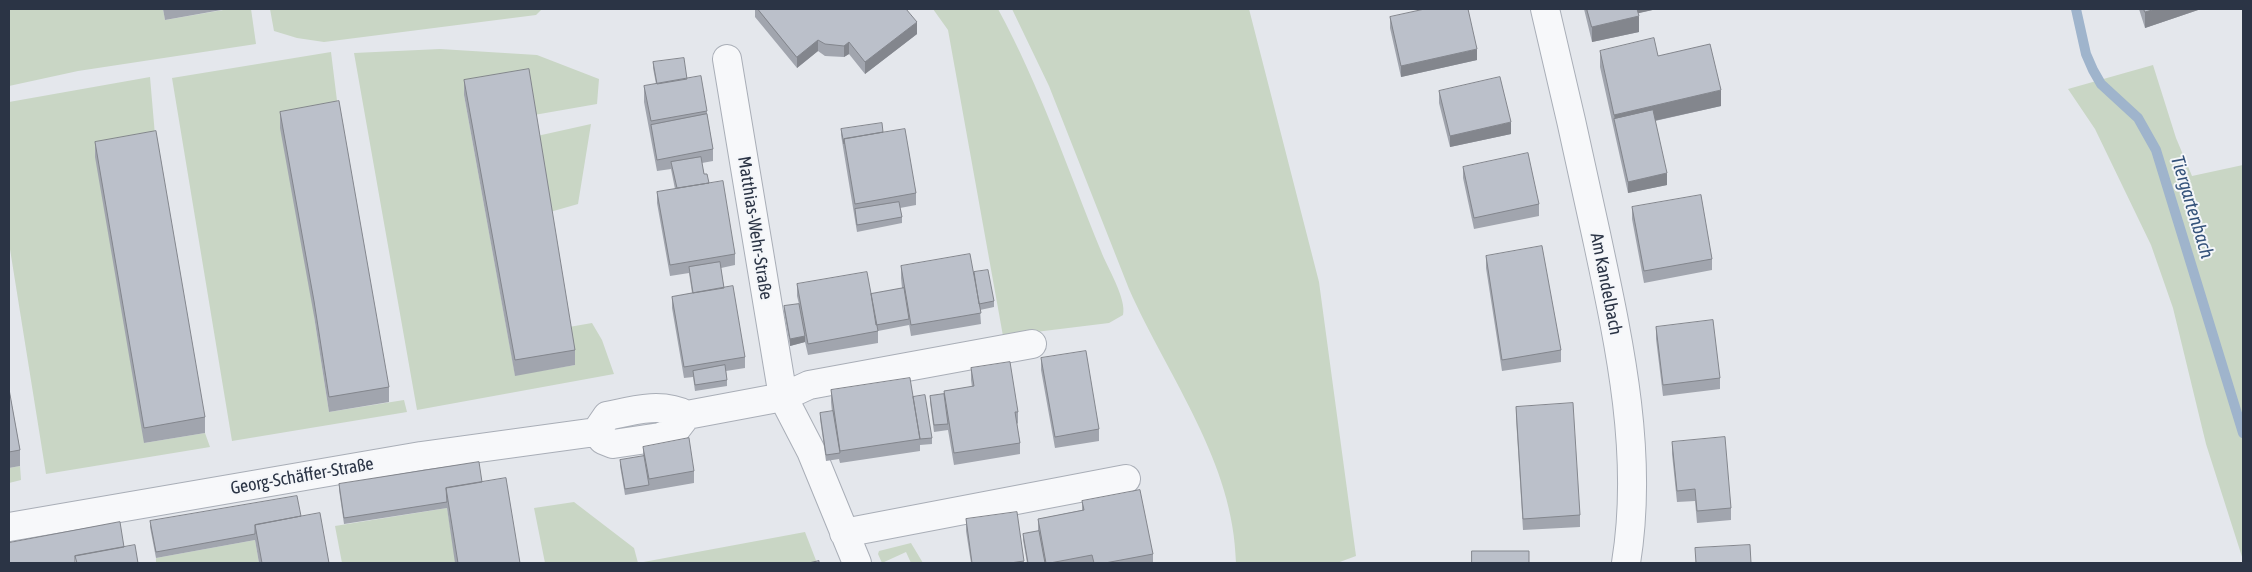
<!DOCTYPE html>
<html>
<head>
<meta charset="utf-8">
<style>
  body { margin:0 }
  #map { position:relative; width:2252px; height:572px; overflow:hidden; background:#e4e7ec; font-family:"Asap Condensed",sans-serif }
  canvas { display:block }
  .frame { position:absolute; inset:0; border:10px solid #2b3445; pointer-events:none }
</style>
</head>
<body>
<div id="map">
<canvas width="2252" height="572"></canvas>
<div class="frame"></div>
</div>
<script>
const g = document.querySelector('canvas').getContext('2d');
g.lineJoin = 'round';
function paint(path, color) { g.fillStyle = color; g.fill(path, 'evenodd'); }
function trace(path, color, width, dash) { g.strokeStyle = color; g.lineWidth = width; g.lineCap = dash ? 'butt' : 'round'; g.setLineDash(dash || []); g.stroke(path); }
function label(font, color, halo, rows, align = 'center') {
  g.font = font + ' "Asap Condensed",sans-serif'; g.lineWidth = 4; g.setLineDash([]); g.textBaseline = 'middle'; g.strokeStyle = halo; g.fillStyle = color; for (const [text, x, y, turn = 0] of rows) {
    g.save(); g.translate(x, y); g.rotate((+turn || 0) * Math.PI / 180); g.textAlign = isNaN(turn) ? turn : align; if (halo) g.strokeText(text, 0, 0); g.fillText(text, 0, 0); g.restore();
  }
}
paint(new Path2D(`
  M9,9H163L165,20L229,9H251L256,44L78,71L9,86Z
  M270,9H542L536,15L324,42L297,38L274,31Z
  M933,9H998C1040,86 1068,170 1101,251C1107,267 1127,299 1123,315L1109,323L1003,336L948,30Z
  M1012,9H1249L1319,282L1356,556L1337,563H1236C1234,462 1169,379 1129,289L1049,86Z
  M440,49L537,55L599,79L597,104L534,115L464,95L515,375L575,365L569,327L592,323L602,340L614,374L417,410L354,53Z
  M331,52L339,117L314,316L329,412L404,400L407,412L232,441L172,78Z
  M2153,65L2176,138L2192,176L2243,165V560L2206,444L2173,308L2151,245L2095,129L2068,89Z
  M150,77L156,147L144,443L205,433L210,447L46,474L9,243V102Z
  M591,124L578,204L550,212L537,136Z
  M20,466L21,480L9,483V468Z
  M574,502L634,548L638,563L805,532L817,563H545L534,508Z
  M447,508L456,563H342L335,526Z
  M255,540L259,563H156V558Z
  M911,543L923,563H911L906,552L882,563L878,554L879,551Z`), '#c9d6c5');
trace(new Path2D(`
  M2076,9L2086,54L2093,70L2101,84L2138,118L2156,150L2243,433`), '#9fb4cc', 10);
const minor = new Path2D(`
  M1545,9C1563,84 1580,159 1596,234C1619,342 1644,453 1626,563
  M727,59L783,397L811,451L857,563
  M687,415L783,397L809,385L1032,344
  M596,432L603,440L613,444L660,437L674,432L687,415
  M596,432L607,416C634,410 662,402 687,415
  M9,527L421,456L596,432
  M844,533L1126,479`);
trace(minor, '#a9aeb7', 30);
trace(minor, '#f7f8fa', 28);
paint(new Path2D(`
  M163,9H227L165,20Z
  M755,9H906L917,34L865,74L849,54L844,57L825,56L818,51L797,68L755,17Z
  M1584,9H1657L1638,13L1639,32L1592,42Z
  M2139,9H2201L2145,28Z
  M1390,17L1477,60L1401,77L1390,28Z
  M1600,51L1658,56L1721,106L1655,121L1667,185L1628,193L1600,67Z
  M653,62L687,79L707,111V114L713,149V161L702,163L704,174L709,183L735,254V265L721,268L724,288L745,357V368L726,371L727,380V386L695,391L693,377L684,378L672,308V297L692,293L689,273L670,276L657,203V192L675,189L671,169L657,171L644,102V86L656,84L653,68Z
  M464,80L575,350V365L515,376L464,95Z
  M1439,91L1511,134L1450,147L1439,103Z
  M280,112L389,387V402L329,412L314,316L280,128Z
  M841,129L883,132L916,193V205L900,208L902,217V223L857,232L841,135Z
  M95,142L205,417V433L144,443L95,157Z
  M1463,167L1539,204V216L1474,229L1463,178Z
  M1632,207L1712,259V270L1644,283L1632,219Z
  M1486,256L1561,350V362L1502,371L1486,268Z
  M901,266L974,272L994,301V307L980,310L981,324L911,336L909,324V325L878,331V343L808,355L805,342L790,346L784,312V306L799,304L797,296V284L871,294L902,288L901,278Z
  M1656,327L1720,378V389L1663,396L1656,339Z
  M1041,358L1099,429V441L1055,448L1041,370Z
  M971,368L1018,412V423L1017,424L1020,443V454L954,465L948,430L934,432L930,402V396L944,394V391L972,387L971,380Z
  M9,389L20,450V466L9,468Z
  M831,390L913,397L932,438V444L920,445V451L840,463L839,459L826,461L820,419V413L832,412L831,402Z
  M1516,407L1580,515V527L1523,530L1516,418Z
  M1672,442L1731,508V520L1697,523L1695,501L1677,502L1672,454Z
  M643,447L694,471V483L625,495L620,466V460L643,456Z
  M482,482L520,563H455L447,508L344,524L339,490V484Z
  M1082,501L1153,554V563H1027L1023,540V534L1038,531V519L1082,510Z
  M301,516L329,563H259L255,540L156,558L150,527V521Z
  M966,519L1024,561V563H971L966,531Z`), '#a1a5ae');
paint(new Path2D(`
  M1635,9H1657L1635,14Z
  M2156,9H2201L2145,28V12Z
  M1639,16V32L1592,42V27Z
  M917,22V34L865,74V62Z
  M818,40V51L797,68V57Z
  M849,42V54L844,57V46Z
  M1477,49V60L1401,77V66Z
  M1721,90V106L1617,129L1614,115Z
  M1511,122V134L1450,147V136Z
  M1667,173V185L1628,193V182Z
  M805,336V342L790,346V339Z`), '#83868d');
const building = new Path2D(`
  M758,9H906L917,22L865,62L849,42L844,46L825,44L818,40L797,57Z
  M1425,9H1468L1477,49L1401,66L1390,17Z
  M1587,9H1637L1639,16L1592,27Z
  M2144,9H2156L2145,12Z
  M1654,38L1658,56L1710,44L1721,90L1614,115L1600,51Z
  M684,58L687,79L657,84L653,62Z
  M529,69L575,350L515,360L464,80Z
  M701,76L707,111L651,121L644,86Z
  M1500,77L1511,122L1450,136L1439,91Z
  M339,101L389,387L329,397L314,301L280,112Z
  M1653,110L1667,173L1628,182L1614,119Z
  M707,114L713,149L657,160L651,125Z
  M882,123L883,132L844,139V144L841,129Z
  M905,129L916,193L855,204L844,139Z
  M156,131L205,417L144,428L95,142Z
  M1528,153L1539,204L1474,218L1463,167Z
  M701,157L704,174H707L709,183L677,188L671,162Z
  M723,181L735,254L670,265L657,192Z
  M1701,195L1712,259L1644,271L1632,207Z
  M899,202L902,217L857,225L855,209Z
  M1542,246L1561,350L1502,360L1486,256Z
  M970,254L981,313L911,325L901,266Z
  M720,262L724,288L693,293L689,267Z
  M988,270L994,301L979,304L974,272Z
  M867,272L878,331L808,344L797,284Z
  M733,286L745,357L684,367L672,297Z
  M904,288L909,319L876,325L871,294Z
  M799,304L805,336L790,339L784,306Z
  M1713,320L1720,378L1663,385L1656,327Z
  M1086,351L1099,429L1055,437L1041,358Z
  M1010,362L1018,412H1015L1020,443L954,453L944,391L974,386L971,368Z
  M725,365L727,380L695,385L693,371Z
  M910,378L920,439L840,451L831,390Z
  M9,389L20,450L9,452Z
  M944,394L948,424L934,425L930,396Z
  M925,395L932,438L920,439L913,397Z
  M1573,403L1580,515L1523,519L1516,407Z
  M833,411L840,453L826,455L820,413Z
  M1725,437L1731,508L1697,511L1695,489L1677,491L1672,442Z
  M689,438L694,471L649,479L643,447Z
  M644,456L649,485L625,489L620,460Z
  M479,462L482,482L446,488L447,502L344,518L339,484Z
  M506,478L520,563H458L446,488Z
  M1140,490L1153,554L1105,563H1094L1092,555L1050,563H1046L1038,519L1084,510L1082,501Z
  M297,496L301,516L255,525V534L156,552L150,521Z
  M1017,512L1024,561L1010,563H972L966,519Z
  M320,513L329,563H262L255,525Z
  M120,522L124,547L75,556V563H9V543Z
  M1039,531L1045,563H1028L1023,534Z
  M135,545L138,563H77L75,556Z
  M1750,545L1751,563H1696L1695,548Z
  M1472,551H1529V563H1472Z
  M819,561V563H809Z`);
paint(building, '#bbc0ca');
trace(building, '#83868d', 1);
label('18px', '#2b3445', '#f4f6f9', [
  ["Matthias-Wehr-Straße",755,228,81],
  ["Am Kandelbach",1606,284,79],
  ["Georg-Schäffer-Straße",302,476,-10]
]);
label('italic 19px', '#34527a', '#f4f6f9', [
  ["Tiergartenbach",2192,207,73]
]);
</script>
</body>
</html>
